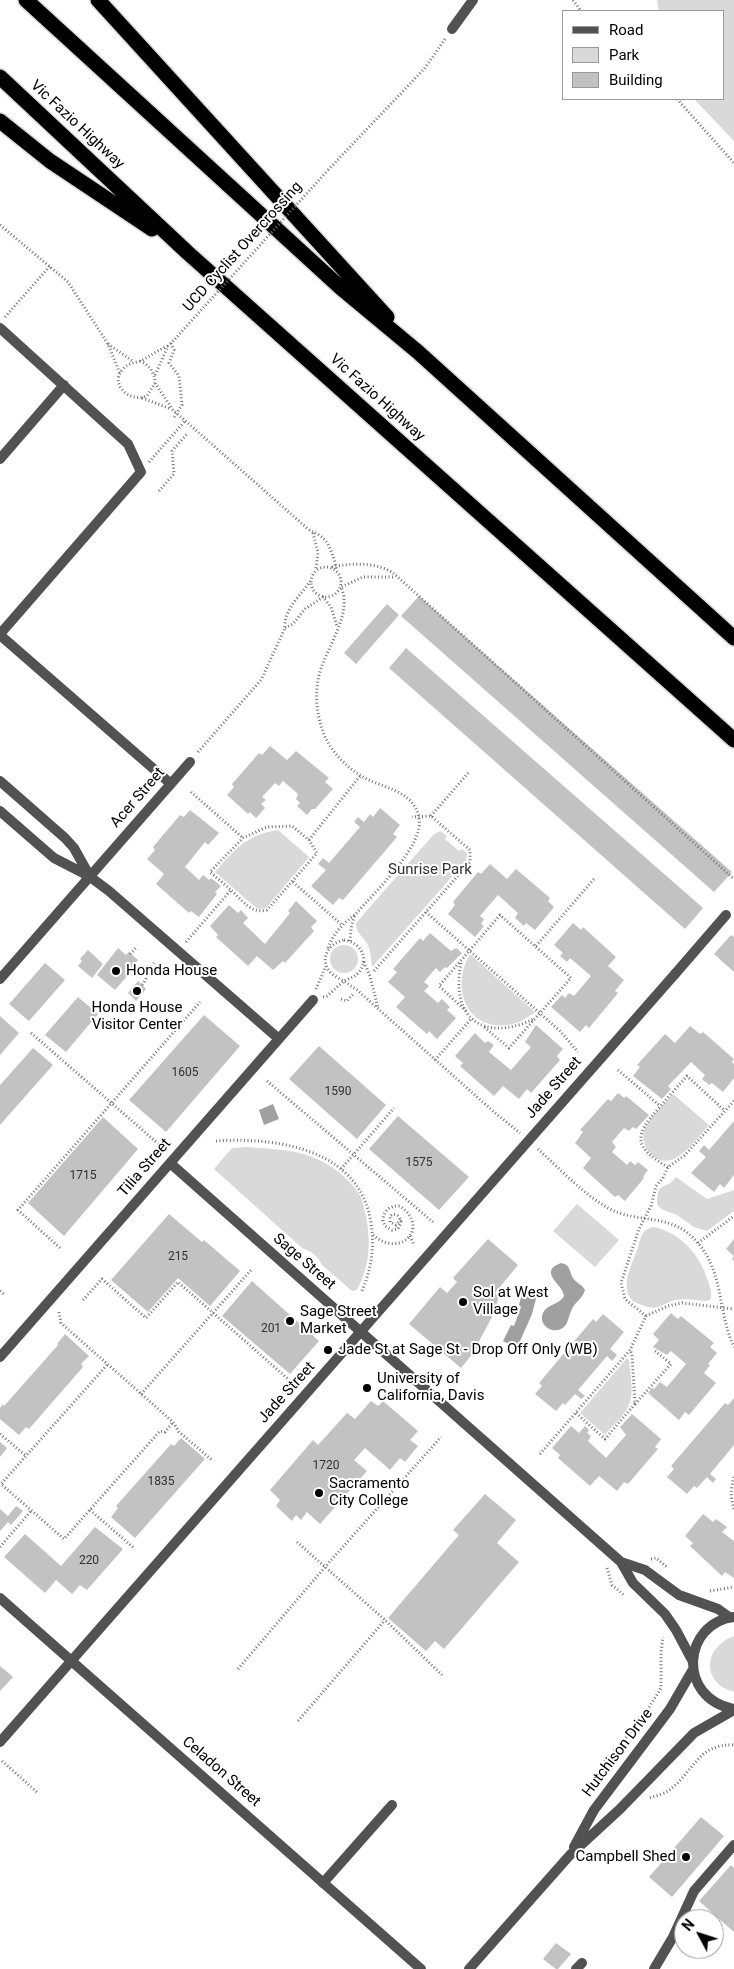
<!DOCTYPE html>
<html>
<head>
<meta charset="utf-8">
<style>
  body { margin:0 }
  #map { position:relative; width:734px; height:1969px; overflow:hidden; background:#fff; font-family:Roboto,sans-serif }
  canvas { display:block }
  .legend { position:absolute; left:562px; top:10px; width:162px; height:90px; box-sizing:border-box; background:#fff; border:1px solid #999; margin:0; padding:6px 9px; list-style:none; font-size:15px; color:#000 }
  .legend li { display:flex; align-items:center; gap:10px; height:25px }
  .legend b { width:25px; border:1px solid #999 }
  .north { position:absolute; left:674px; top:1909px; width:50px; height:50px; box-sizing:border-box; background:#fff; border:1px solid #999; border-radius:50%; rotate:310deg; font-size:14px; font-weight:700; line-height:20px; text-align:center; color:#000 }
  .north::after { content:''; display:block; margin:auto; width:18px; height:22px; background:#000; clip-path:polygon(50% 0,100% 100%,50% 72%,0 100%) }
</style>
</head>
<body>
<div id="map">
<canvas width="734" height="1969"></canvas>
<ul class="legend">
<li><b style="height:6px;background:#525252"></b>Road</li>
<li><b style="height:14px;background:#d9d9d9"></b>Park</li>
<li><b style="height:14px;background:#c2c2c2"></b>Building</li>
</ul>
<div class="north">N</div>
</div>
<script>
const g = document.querySelector('canvas').getContext('2d');
g.lineJoin = 'round';
function paint(path, color) { g.fillStyle = color; g.fill(path, 'evenodd'); }
function trace(path, color, width, dash) { g.strokeStyle = color; g.lineWidth = width; g.lineCap = dash ? 'butt' : 'round'; g.setLineDash(dash || []); g.stroke(path); }
function label(font, color, halo, rows, align = 'center') {
  g.font = font + ' Roboto,sans-serif'; g.lineWidth = 4; g.setLineDash([]); g.textBaseline = 'middle'; g.strokeStyle = halo; g.fillStyle = color; for (const [text, x, y, turn = 0] of rows) {
    g.save(); g.translate(x, y); g.rotate((+turn || 0) * Math.PI / 180); g.textAlign = isNaN(turn) ? turn : align; if (halo) g.strokeText(text, 0, 0); g.fillText(text, 0, 0); g.restore();
  }
}
paint(new Path2D(`
  M657,0H734V141L694,99H723V11H659Z
  M278,830L309,857L266,908L259,909L254,906L215,872C235,849 246,835 278,830Z
  M440,831L447,836L445,839L459,851L462,849L467,853L466,861L372,967C371,958 371,950 366,942C361,935 356,932 356,923L434,834Z
  M330 959a14 14 0 1 1 28 0a14 14 0 1 1-28 0Z
  M470,954L535,1012C527,1018 518,1024 507,1025C465,1030 451,985 470,954Z
  M673,1094L709,1125C695,1140 671,1178 649,1152C644,1147 642,1137 644,1130C649,1117 664,1104 673,1094Z
  M247,1147C269,1149 292,1149 312,1157C329,1163 349,1178 359,1194C363,1200 364,1209 366,1216C371,1242 370,1266 357,1290L352,1291L322,1265C318,1256 311,1251 302,1248L214,1169L232,1148Z
  M676,1177L707,1199L734,1190V1211L707,1231L694,1227L677,1215L661,1209L657,1204C657,1180 666,1191 676,1177Z
  M577,1204L619,1240L595,1267L553,1231Z
  M654,1227C681,1233 700,1255 708,1281C710,1288 713,1293 710,1300L706,1301C696,1300 686,1298 676,1300C669,1301 664,1305 657,1307C652,1309 644,1306 639,1304C617,1296 630,1268 636,1253C641,1242 639,1229 654,1227Z
  M627,1358L629,1360C630,1374 635,1394 628,1407C623,1417 612,1426 605,1435L580,1413Z
  M734,1636V1692C701,1683 703,1647 734,1636Z`), '#d9d9d9');
paint(new Path2D(`
  M273,1104L279,1119L264,1125L259,1110Z
  M561,1263C571,1265 569,1271 573,1278C577,1284 582,1284 585,1290C583,1298 575,1302 572,1309C568,1316 569,1325 561,1329C551,1334 538,1324 543,1313C547,1304 559,1305 564,1296C563,1284 537,1272 561,1263Z
  M523,1289L538,1291L532,1314L517,1348L503,1341L511,1325L514,1326L521,1307L519,1305Z`), '#a0a0a0');
paint(new Path2D(`
  M419,596L732,872L714,892L401,616Z
  M387,604L399,615L356,664L344,653Z
  M406,648L703,908L685,929L389,668Z
  M270,746L287,760L296,751L329,778L325,782L333,789L315,809H312L307,815L297,806L300,803L296,799L298,794L283,781L279,786L275,783L262,797L266,800L261,804L265,808L256,818L250,812L248,814L227,795L234,787L232,784L259,753L262,755Z
  M380,808L400,825L393,834L397,837L343,900L339,898L333,905L311,886L326,870L318,864L323,858L329,863L360,827L354,822L358,817L364,822L370,814L373,817Z
  M190,810L219,833L208,845L205,842L185,867L199,880L203,875L209,880L211,878L221,886L215,892L217,894L199,917L191,911L189,913L156,884L164,874L147,859L155,850L153,847L180,815L184,817Z
  M490,864L507,879L516,869L550,898L548,901L554,907L535,930L526,923L524,926L515,918L518,913L498,895L480,916L484,919L481,924L484,926L475,937L448,914L455,905L453,902L478,872L481,874Z
  M296,901L317,921L311,927L314,931L285,963L283,961L273,970L257,956L248,966L216,937L218,935L210,926L229,905L238,913L241,910L248,918L243,923L265,944L290,913L288,911Z
  M573,923L581,930L583,927L616,957L608,966L624,980L615,991L618,993L589,1028L586,1025L580,1032L551,1007L562,995L565,998L569,993L574,996L591,976L570,958L567,962L560,956L563,953L554,945Z
  M430,933L451,951L456,948L462,953L447,968L445,967L440,972L436,968L424,982L429,986L424,991L438,1003L442,999L450,1007L447,1010L456,1018L437,1039L429,1031L427,1034L396,1007L405,997L388,982L397,972L393,969L420,938L423,941Z
  M731,935L734,937V972L714,954Z
  M118,948L126,955L129,952L138,960L134,965L135,967L115,990L97,975Z
  M88,950L103,964L92,978L78,966L82,961L80,959Z
  M45,963L65,980L29,1021L9,1004Z
  M138,981L146,989L136,1001L128,993Z
  M78,997L98,1014L66,1052L45,1035Z
  M204,1015L240,1046L166,1132L129,1100Z
  M0,1016L19,1033L0,1055Z
  M536,1025L563,1049L557,1056L560,1060L531,1093L527,1089L519,1099L503,1086L494,1096L460,1066L463,1063L455,1056L475,1033L485,1043L488,1041L494,1045L489,1052L511,1070L531,1047L525,1042Z
  M690,1026L700,1034L703,1032L734,1059L732,1062L734,1064V1078L723,1092L712,1083L709,1085L702,1079L705,1075L691,1062L668,1086L671,1089L662,1099L633,1076L640,1067L637,1065L665,1034L675,1043Z
  M319,1046L386,1105L357,1139L289,1079Z
  M33,1048L53,1065L0,1125V1085Z
  M618,1093L624,1098L626,1096L649,1115L636,1129L633,1127L629,1131L624,1128L612,1142L616,1147L612,1152L627,1165L630,1161L635,1165L638,1162L648,1170L643,1177L644,1178L625,1201L618,1195L615,1197L583,1168L591,1158L575,1143L583,1132L580,1130L608,1099L611,1101Z
  M398,1116L469,1177L439,1210L369,1149Z
  M103,1117L138,1149L64,1236L28,1203Z
  M734,1121V1175L724,1188L720,1184L714,1192L691,1173L706,1157L699,1151L704,1145L709,1150Z
  M169,1214L202,1242L204,1240L240,1271L210,1306L178,1278L148,1312L111,1280Z
  M488,1239L518,1265L495,1293L499,1297L492,1317L477,1345L479,1346L461,1368L409,1324L440,1287L447,1293L457,1282L453,1278Z
  M734,1239V1261L732,1259L734,1256L726,1249Z
  M252,1281L319,1341L290,1374L222,1316Z
  M671,1313L678,1319L681,1316L714,1343L710,1347L717,1353L708,1364L710,1365L704,1373L716,1383L689,1415L685,1412L679,1420L648,1393L652,1388L654,1389L660,1382L667,1387L686,1364L671,1351L667,1355L653,1347L659,1340L653,1334Z
  M603,1314L624,1332L610,1349L617,1355L612,1361L607,1356L578,1390L585,1396L581,1399L575,1394L565,1405L563,1403L556,1411L535,1394L542,1386L539,1383L593,1319L596,1322Z
  M65,1334L89,1356L81,1364L83,1367L29,1429L26,1427L19,1435L0,1419V1408L3,1404L4,1406L58,1345L57,1344Z
  M734,1398V1445L710,1474L716,1479L713,1483L707,1477L697,1488L694,1486L687,1494L667,1477L674,1469L671,1466L725,1403L728,1405Z
  M371,1401L378,1406L383,1401L418,1431L410,1440L418,1446L405,1462L400,1458L390,1470L365,1448L354,1460L367,1471L320,1524L307,1512L301,1520L296,1515L292,1521L276,1506L280,1500L270,1490L313,1440L318,1445L347,1413L355,1419Z
  M632,1414L661,1439L655,1447L658,1449L628,1484L624,1482L617,1491L599,1476L590,1486L558,1458L560,1455L552,1448L571,1426L579,1433L585,1426L589,1430L587,1433L591,1436L588,1441L606,1458L626,1435L620,1427Z
  M181,1438L205,1459L135,1538L111,1517L118,1508L116,1506L171,1444L174,1446Z
  M0,1442L7,1448L0,1457Z
  M485,1494L516,1520L497,1543L519,1562L444,1649L435,1641L426,1651L388,1618L459,1535L453,1530Z
  M16,1506L23,1511L11,1525L8,1522L0,1531V1509L8,1516Z
  M703,1514L713,1522L716,1519L727,1527L722,1532L734,1541V1578L725,1572L722,1576L690,1546L693,1543L685,1536Z
  M95,1527L123,1549L87,1590L80,1585L72,1594L56,1580L45,1593L4,1557L25,1534L61,1566Z
  M0,1666L13,1677L0,1691Z
  M701,1817L724,1836L672,1897L649,1877Z
  M731,1865L734,1868V1932L699,1901Z
  M556,1943L571,1954L558,1969H556L543,1959Z`), '#c2c2c2');
const motorway = new Path2D(`
  M26,0L341,288L418,352L734,638
  M98,0L387,317
  M0,77L188,253L734,740
  M0,121L50,161L152,229`);
trace(motorway, '#dbdbdb', 18);
trace(new Path2D(`
  M573,0L581,11
  M677,99L734,163
  M328,170L425,68L445,39
  M0,225L68,282L108,344L120,374
  M5,317L50,266
  M171,343L174,350L169,363L179,376L182,405L173,419
  M108,344L134,362
  M140,361C149,365 155,372 155,383L147,396C129,403 109,384 123,369C128,363 134,363 141,361C150,356 158,350 168,346
  M155,375L168,346L175,339
  M155,383L173,410L308,529C312,532 315,532 319,535C330,541 334,559 337,571
  M142,398L171,409
  M149,462L185,421
  M159,491L174,474L172,451L188,433
  M313,533L318,552L316,569
  M311 582a15 15 0 1 1 30 0a15 15 0 1 1-30 0Z
  M332,567C352,563 373,562 392,572L734,879
  M285,628L293,624L305,609L323,597L331,607L337,626
  M198,752L261,680L285,628C283,610 302,594 311,580
  M191,792L243,838
  M431,816L469,772
  M309,840L360,776
  M293,882L342,925
  M426,912L560,1031L578,1052
  M344,940C360,942 371,959 358,973C355,977 349,978 344,981C340,979 334,976 331,973C318,959 329,943 344,940Z
  M350,941L351,928L355,914
  M186,942L231,890L210,872L243,838L267,827L292,826L309,840L317,853L267,910C251,914 243,901 231,890
  M536,946L594,879
  M328,948C333,934 343,923 356,914C374,892 424,847 419,818C414,790 382,788 363,777C346,767 330,751 323,732C317,715 315,698 318,680C323,651 354,615 341,587L363,577H395
  M130,954L137,947
  M364,962L370,976L378,1008
  M461,963C450,1018 483,1043 534,1019
  M374,971L470,862V850L431,816L412,817
  M142,985C148,978 148,969 154,963
  M316,989L326,966
  M323,997L327,996L344,981L357,990L494,1112L520,1133
  M341,999L347,1001L354,993
  M466,1011L439,986L500,915L571,978L509,1048L484,1027
  M31,1033L162,1147
  M435,1060L472,1018
  M618,1070L660,1106
  M267,1081L434,1223
  M216,1141C278,1137 360,1149 371,1223C375,1248 371,1271 361,1293
  M538,1149C560,1169 582,1193 608,1208C639,1225 671,1211 698,1243C724,1273 718,1314 734,1347
  M668,1167C634,1148 633,1136 659,1108C668,1097 678,1086 687,1076L725,1111
  M341,1169L394,1108
  M373,1235C400,1259 431,1228 400,1206C390,1205 383,1211 383,1221L385,1226L392,1230L398,1229L401,1222C400,1219 400,1217 397,1215L393,1214L390,1216V1222L396,1225L401,1219
  M410,1236L414,1245
  M698,1243L734,1216
  M60,1248L18,1210L200,1002
  M0,1291L5,1295
  M83,1300L102,1279L146,1318L178,1282L288,1379
  M59,1312L61,1323L173,1422L179,1432L212,1460
  M646,1316L625,1299L621,1283L639,1229L651,1206L656,1186L663,1178L668,1167L684,1156L734,1101
  M107,1365L1,1484L64,1539L160,1431L165,1432L173,1422
  M141,1394L252,1269
  M635,1404L671,1364L655,1351
  M576,1413L605,1439L635,1404L632,1354L630,1350
  M0,1434L25,1455
  M540,1454L630,1350L646,1316L668,1306L682,1303L734,1309
  M734,1477C731,1488 730,1498 734,1509
  M90,1510L135,1549
  M297,1542L385,1620L442,1675
  M0,1547L31,1511
  M651,1559L656,1558L668,1568
  M607,1568L612,1585L624,1595
  M710,1591L734,1587
  M238,1669L325,1567L441,1437
  M298,1721L385,1620
  M2,1761L38,1793
  M602,1775L605,1761L640,1722L661,1688V1653L663,1637
  M650,1798C656,1796 663,1794 668,1791C693,1774 697,1743 734,1745`), '#747474', 3, [1, 2.5]);
trace(new Path2D(`
  M675,974L726,915
  M323,1883L392,1805
  M576,1969L582,1963
  M654,1969L673,1937L694,1891L734,1845`), '#525252', 10);
trace(new Path2D(`
  M452,29L473,0
  M0,328L128,444L141,472L0,634
  M0,459L64,385
  M0,635L171,784
  M0,781L65,838L74,848L89,875
  M0,811L54,858L89,876L109,891L279,1039
  M0,979L190,762
  M170,1163L621,1562L633,1583L665,1614L676,1630L692,1660
  M0,1357L313,1000
  M621,1562L645,1570L679,1595L718,1609L729,1617
  M0,1598L421,1969
  M0,1742L675,974`), '#525252', 10);
trace(new Path2D(`
  M734,1617C683,1623 676,1698 734,1709
  M574,1847L594,1810L670,1709L692,1671
  M469,1969L570,1855L620,1809L694,1733L734,1710`), '#525252', 10);
trace(motorway, '#000', 15);
trace(new Path2D(`
  M175,339L328,170`), '#747474', 3, [1, 2.5]);
for (const [x, y, r, color] of [
  [116,971,5,"#000"],
  [137,991,5,"#000"],
  [463,1302,5,"#000"],
  [290,1321,5,"#000"],
  [328,1350,5,"#000"],
  [367,1388,5,"#000"],
  [319,1493,5,"#000"],
  [686,1857,5,"#000"]
]) { const dot = new Path2D(); dot.arc(x, y, r, 0, 2 * Math.PI); g.fillStyle = color; g.fill(dot); trace(dot, '#fff', 2); }
label('12px', '#303030', null, [
  ["1605",185,1073],
  ["1590",338,1092],
  ["1575",419,1163],
  ["1715",83,1176],
  ["215",178,1257],
  ["201",271,1329],
  ["1720",326,1466],
  ["1835",161,1482],
  ["220",89,1561]
]);
label('15px', '#000', '#fff', [
  ["Vic Fazio Highway",77,125,43],
  ["UCD Cyclist Overcrossing",243,247,-48],
  ["Vic Fazio Highway",377,398,42],
  ["Acer Street",138,798,-49],
  ["Jade Street",554,1088,-49],
  ["Tilia Street",145,1168,-49],
  ["Sage Street",304,1262,41],
  ["Jade Street",287,1393,-48],
  ["Hutchison Drive",618,1753,-53],
  ["Celadon Street",221,1772,41]
]);
label('15px', '#303030', '#fff', [
  ["Sunrise Park",430,870]
]);
label('15px', '#000', '#fff', [
  ["Honda House",126,971],
  ["Honda House",137,1008,"center"],
  ["Visitor Center",137,1025,"center"],
  ["Sol at West",473,1293],
  ["Village",473,1310],
  ["Sage Street",300,1312],
  ["Market",300,1329],
  ["Jade St at Sage St - Drop Off Only (WB)",338,1350],
  ["University of",377,1379],
  ["California, Davis",377,1396],
  ["Sacramento",329,1484],
  ["City College",329,1501],
  ["Campbell Shed",676,1857,"right"]
], 'left');
</script>
</body>
</html>
